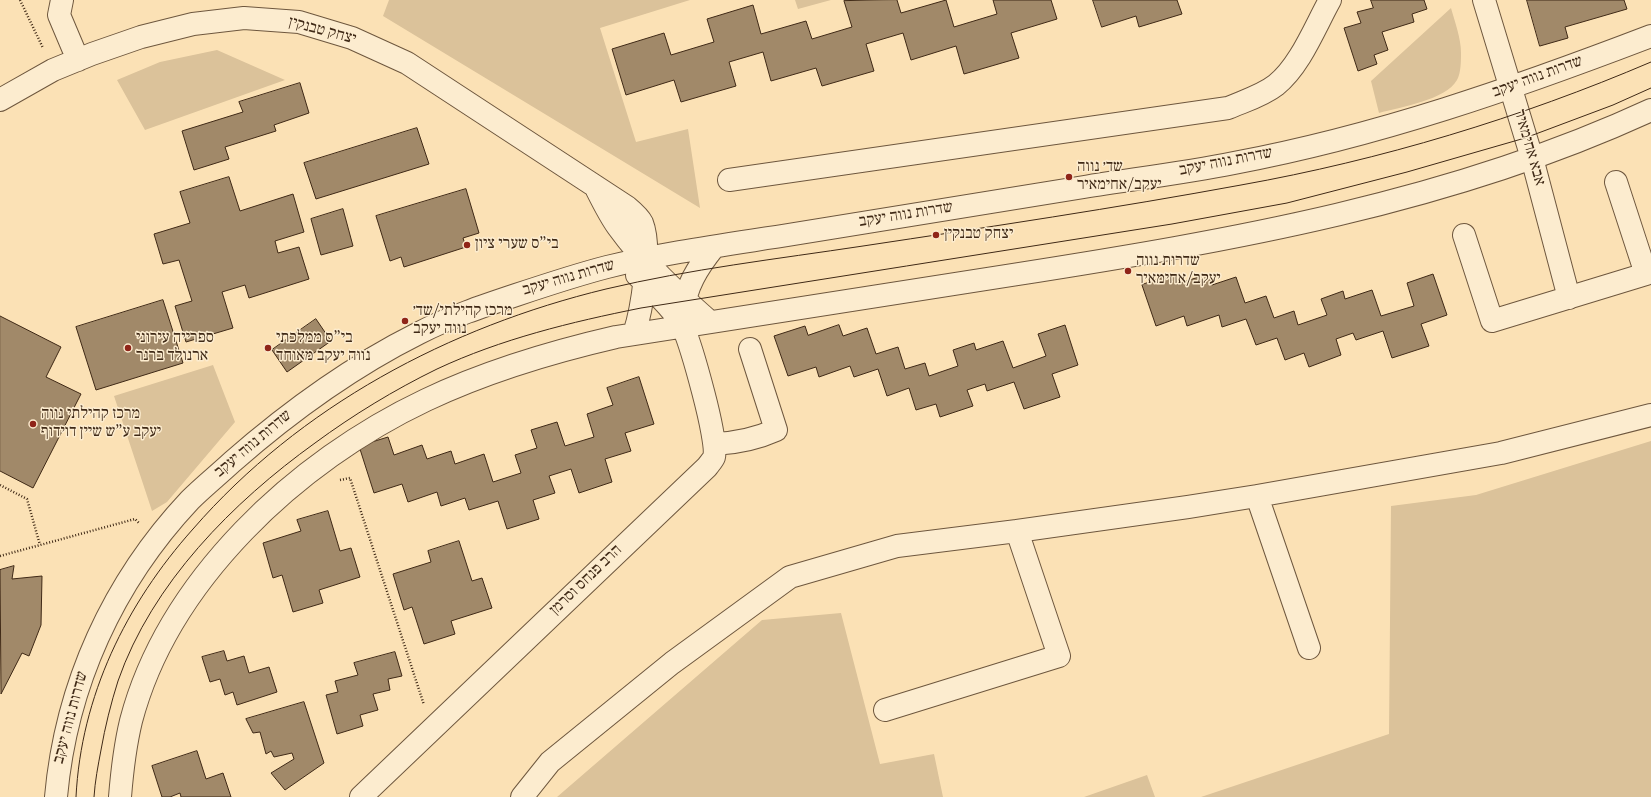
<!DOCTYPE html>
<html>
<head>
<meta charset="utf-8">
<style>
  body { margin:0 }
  canvas { display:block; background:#fbe1b5 }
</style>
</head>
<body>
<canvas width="1651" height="797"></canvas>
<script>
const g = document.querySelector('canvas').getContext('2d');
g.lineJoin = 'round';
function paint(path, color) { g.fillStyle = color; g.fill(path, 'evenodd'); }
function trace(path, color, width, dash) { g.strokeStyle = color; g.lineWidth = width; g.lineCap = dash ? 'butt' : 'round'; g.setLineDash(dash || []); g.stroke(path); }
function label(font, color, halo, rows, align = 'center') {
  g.font = font + ' "Sorts Mill Goudy","Frank Ruhl Libre",serif'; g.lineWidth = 3; g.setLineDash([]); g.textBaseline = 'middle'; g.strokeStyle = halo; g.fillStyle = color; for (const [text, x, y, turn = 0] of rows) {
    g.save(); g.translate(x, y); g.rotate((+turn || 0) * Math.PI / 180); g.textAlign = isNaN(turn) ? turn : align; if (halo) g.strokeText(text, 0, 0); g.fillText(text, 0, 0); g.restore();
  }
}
paint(new Path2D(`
  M389,0H690L600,28L636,142L688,129L700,208L383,16Z
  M795,0H831L798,9Z
  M1451,8C1455,22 1461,39 1461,53C1461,61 1461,73 1457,80C1446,100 1400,107 1379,113L1371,81Z
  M217,50L285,80L145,130L117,80L160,62Z
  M213,365L235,422L167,502L152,511L114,396Z
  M1651,441V797H1201L1389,734L1391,506L1476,495Z
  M841,613L880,764L934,754L943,797H557L762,620Z
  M1147,775L1155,797H1084Z`), '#dbc29a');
const building = new Path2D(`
  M897,0L901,13L946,0L954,27L997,14L993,0H1051L1057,19L1011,33L1019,58L964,74L956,46L911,60L903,33L866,44L874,71L822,86L816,68L771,81L763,52L729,62L736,86L681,102L674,80L626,95L612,49L664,33L671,55L714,42L707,19L753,5L761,34L806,21L812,39L852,27L844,1Z
  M1093,0H1177L1182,14L1139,27L1136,16L1102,27Z
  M1371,0H1424L1427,9L1412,14L1414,22L1382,32L1388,50L1374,55L1377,64L1358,71L1344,28L1361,23L1357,12L1373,8Z
  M1527,0H1624L1627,9L1565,27L1568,38L1540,46Z
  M300,83L309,113L274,125L276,131L225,147L229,159L194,170L182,131L243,112L239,102Z
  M417,128L429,164L316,199L304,163Z
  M229,177L240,211L293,194L304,232L275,241L278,253L299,247L309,279L249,298L245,285L222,292L233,328L186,342L175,306L192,301L179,260L163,264L154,234L190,223L180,192Z
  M466,189L479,233L463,238L466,247L404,267L401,257L390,261L376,216Z
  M343,209L353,246L321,255L311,219Z
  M1173,274L1177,284L1208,274L1212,285L1236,277L1245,303L1266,296L1274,318L1294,311L1298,325L1327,315L1321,299L1343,291L1345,299L1372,290L1381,316L1414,306L1407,283L1433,274L1447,315L1421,324L1429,346L1392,358L1383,331L1356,340L1353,333L1336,339L1341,355L1309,367L1304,353L1285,360L1277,338L1256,345L1246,319L1222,327L1219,315L1187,326L1184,316L1156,326L1142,285Z
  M163,300L183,363L96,390L76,327Z
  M0,316L61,347L46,377L81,394L33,488L0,471Z
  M316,319L331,341L287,372L272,350Z
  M839,325L843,336L867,328L876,354L898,347L905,369L925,363L929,376L958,366L953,350L974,343L976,350L1003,341L1013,368L1046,356L1038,334L1065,325L1078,365L1052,374L1060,397L1024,409L1014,382L987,391L985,384L967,390L973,406L940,417L936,404L916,410L909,388L887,396L878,369L854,377L850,366L819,377L816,367L788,376L774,336L805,326L808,335Z
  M639,377L654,424L625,433L631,451L605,459L612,482L579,493L571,469L549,476L555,493L533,500L539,519L507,529L498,501L469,510L465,498L441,506L437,492L408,502L402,484L374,493L359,446L388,437L394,455L422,445L427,459L451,451L455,464L484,454L493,482L521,473L515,455L537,448L531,430L557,422L565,446L594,437L587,414L613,405L607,388Z
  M328,511L340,551L351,548L360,577L319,590L323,603L293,612L282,575L273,578L263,543L301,531L297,520Z
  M459,541L472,581L482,578L492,608L451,621L455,634L424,644L412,607L404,610L393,574L431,562L428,551Z
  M14,566L12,579L42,576L41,625L29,656L22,653L1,694L0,570Z
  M224,651L227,661L244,656L249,673L269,667L277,692L237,705L233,692L225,695L220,679L210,682L202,657Z
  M395,652L402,676L388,679L390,690L373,694L378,710L360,715L363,726L337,734L326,695L338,692L335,681L358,675L354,663Z
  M304,702L324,763L285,790L271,773L294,759L292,753L274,757L271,751L266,754L260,732L253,733L246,719Z
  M197,751L206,779L223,773L231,797H181L180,793L170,797H162L152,766Z`);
paint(building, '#a18969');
trace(building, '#3f2916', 1);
const minor = new Path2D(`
  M62,0L59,15L78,60
  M1484,0L1532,158L1569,298
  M0,100L53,70L92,54L141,37L193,24L244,18L299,22L352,38L407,63L627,207C633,212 639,217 642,223C652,248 642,310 634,334
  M729,180L1228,108C1244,101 1262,96 1276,85C1300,66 1315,27 1330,0
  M597,190C603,202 610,216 618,227C644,263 677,293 710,322
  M1464,235L1492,321L1646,274L1616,182
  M683,313C685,287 698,267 714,247
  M715,444C736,443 756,439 776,430L750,349
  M1257,496L1501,453L1651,415
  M1017,531L1188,507L1257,496L1309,648
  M56,797C66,685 113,582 190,500C203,487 218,475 232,462C289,412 351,367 419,333C450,317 483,306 516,295C546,285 576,275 607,267C668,252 731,244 794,234C890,218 987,203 1084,187C1134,179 1184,173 1234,163C1378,136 1515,88 1651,36
  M120,797C122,772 125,746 131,721C168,580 297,461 426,400C487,371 551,352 616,337C748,317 880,295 1012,275C1229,241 1450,203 1651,110
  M361,797L707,467C709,464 713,460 714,457C719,441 691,345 683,327C675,310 651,288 637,275
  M522,797L550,762L672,663L790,577L897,546L1017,531L1059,656L885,710`);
trace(minor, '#6e573e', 24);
trace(new Path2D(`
  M20,0L43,48
  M340,480L350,478L424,705
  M0,485L27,499L40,545
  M0,556L135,519L139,523`), '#3f2916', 2.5, [1, 2]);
trace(minor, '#fceccf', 22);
trace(new Path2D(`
  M76,797C81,696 126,604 193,529C300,406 449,327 606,289C690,269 777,259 863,246C989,227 1116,208 1241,185C1381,160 1520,118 1651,62
  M94,797C95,781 98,766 101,750C105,727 111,703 118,681C152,583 233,502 315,443C353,415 394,390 437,369C501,339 571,322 641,308L1172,224L1287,203L1407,172L1525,138L1613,105L1651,88`), '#3f2916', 1);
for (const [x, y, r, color] of [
  [1069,177,4,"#8f2418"],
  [936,235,4,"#8f2418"],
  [467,245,4,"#8f2418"],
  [1128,271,4,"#8f2418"],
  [405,321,4,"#8f2418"],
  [128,348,4,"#8f2418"],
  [268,348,4,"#8f2418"],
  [33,424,4,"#8f2418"]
]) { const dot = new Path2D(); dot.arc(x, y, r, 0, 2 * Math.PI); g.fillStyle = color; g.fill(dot); trace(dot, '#fceccf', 1.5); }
label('16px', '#3f2916', '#fceccf', [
  ["יצחק טבנקין",322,32,15],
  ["שדרות נווה יעקב",1538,78,-20],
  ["אבא אחימאיר",1528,148,74],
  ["שדרות נווה יעקב",1226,163,-11],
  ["שדרות נווה יעקב",906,216,-9],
  ["שדרות נווה יעקב",569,279,-16],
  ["שדרות נווה יעקב",254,445,-40],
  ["הרב פנחס וסרמן",587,581,-44],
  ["שדרות נווה יעקב",72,718,-75]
]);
label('16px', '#3f2916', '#fceccf', [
  ["שד׳ נווה",1077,168],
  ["יעקב/אחימאיר",1077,186],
  ["יצחק טבנקין",944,235],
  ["בי\"ס שערי ציון",475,245],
  ["שדרות נווה",1136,262],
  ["יעקב/אחימאיר",1136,280],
  ["מרכז קהילתי/שד׳",413,312],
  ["נווה יעקב",413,330],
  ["ספרייה עירוני",136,339],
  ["ארנולד ברנר",136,357],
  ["בי\"ס ממלכתי",276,339],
  ["נווה יעקב מאוחד",276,357],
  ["מרכז קהילתי נווה",41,415],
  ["יעקב ע\"ש שיין דוידוף",41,433]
], 'left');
</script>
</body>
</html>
